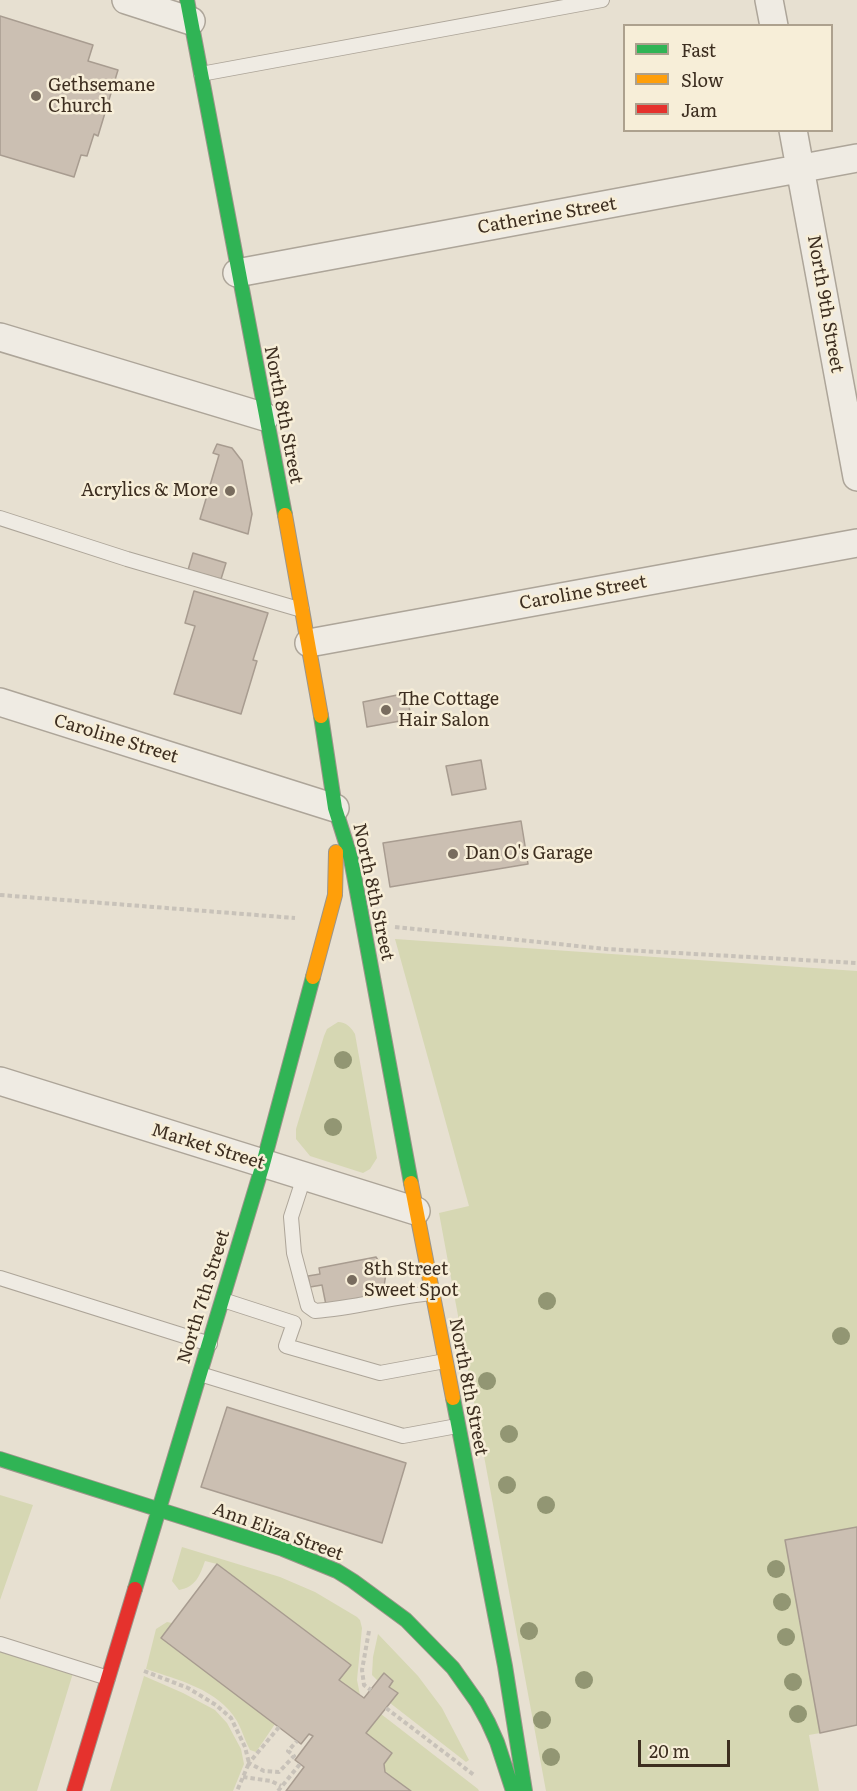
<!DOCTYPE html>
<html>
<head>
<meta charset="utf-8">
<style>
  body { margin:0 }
  #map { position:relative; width:857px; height:1791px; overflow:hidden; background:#e7e0d1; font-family:Literata,serif }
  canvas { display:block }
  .legend { position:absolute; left:623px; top:24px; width:210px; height:108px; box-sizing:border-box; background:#f7eed8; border:2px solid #ada18e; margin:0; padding:8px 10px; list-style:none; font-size:18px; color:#3d2e20 }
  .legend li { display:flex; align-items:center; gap:12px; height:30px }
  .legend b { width:30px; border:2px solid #ada18e }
  .scale { position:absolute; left:638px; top:1740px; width:92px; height:27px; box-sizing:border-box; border:3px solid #3d2e20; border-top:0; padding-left:8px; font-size:18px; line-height:21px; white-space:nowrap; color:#3d2e20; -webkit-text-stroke:4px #f7eed8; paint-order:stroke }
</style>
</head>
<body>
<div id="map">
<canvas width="857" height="1791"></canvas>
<ul class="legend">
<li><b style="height:8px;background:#30b455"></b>Fast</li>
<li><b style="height:8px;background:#ff9f0a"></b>Slow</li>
<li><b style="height:8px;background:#e5322d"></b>Jam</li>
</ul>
<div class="scale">20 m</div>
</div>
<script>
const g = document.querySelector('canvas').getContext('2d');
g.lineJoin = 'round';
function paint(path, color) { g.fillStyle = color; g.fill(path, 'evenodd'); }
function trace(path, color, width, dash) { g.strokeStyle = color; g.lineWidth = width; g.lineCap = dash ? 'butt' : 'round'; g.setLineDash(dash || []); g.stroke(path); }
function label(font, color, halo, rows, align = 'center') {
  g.font = font + ' Literata,serif'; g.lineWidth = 5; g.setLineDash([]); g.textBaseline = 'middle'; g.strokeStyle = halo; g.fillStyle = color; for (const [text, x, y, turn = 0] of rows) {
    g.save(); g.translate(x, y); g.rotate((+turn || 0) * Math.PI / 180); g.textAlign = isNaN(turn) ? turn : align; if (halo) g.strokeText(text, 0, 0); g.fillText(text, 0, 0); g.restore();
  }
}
paint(new Path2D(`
  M395,939L857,971V1527L785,1540L820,1733L809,1735L819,1791H546L439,1213L469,1206Z
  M338,1022C346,1022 351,1027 355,1034L377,1158L370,1169L363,1173L310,1156L296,1139V1129L324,1036L327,1029Z
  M0,1495L33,1505L0,1600Z
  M182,1547L280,1577L315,1592L357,1617L360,1620L362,1628L357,1680L360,1695L339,1680L350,1665L217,1564L205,1561C200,1575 196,1587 179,1590L172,1581Z
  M167,1622L172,1623L161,1638L275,1724L256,1752L250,1750C245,1741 242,1730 237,1721C218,1689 178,1680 146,1669L156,1629Z
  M378,1634L418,1676L442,1708L469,1760L466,1762L390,1703L397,1693L389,1687L393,1681L384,1674L378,1681L372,1675L373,1657Z
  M0,1651L73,1673L37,1791H0Z
  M144,1676L183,1693L215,1710L227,1723L241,1749L244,1764L233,1791H110Z
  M381,1714L478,1789L479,1791H411L385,1772L366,1733Z`), '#d6d7b3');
const building = new Path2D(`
  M0,16L93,45L88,61L118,70L98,136L94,134L87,156L81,155L74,177L0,155Z
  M217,444L232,448L242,461L252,514L248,534L200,519L219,455L213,453Z
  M193,553L226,563L221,579L188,570Z
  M194,591L268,613L253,660L257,661L241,714L174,694L195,626L185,623Z
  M407,693L411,719L367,727L363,702Z
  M481,760L486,789L452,795L446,766Z
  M521,821L528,864L390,887L383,843Z
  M376,1257L386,1273L383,1293L326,1305L322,1285L310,1287L308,1276L320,1274L319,1268Z
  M227,1407L406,1463L382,1543L201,1487Z
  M857,1527V1725L820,1733L785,1540Z
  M217,1564L351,1665L339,1680L364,1698L384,1673L393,1681L389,1687L398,1693L366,1733L392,1753L384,1764L385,1772L411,1791H286L304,1767L295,1760L313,1736L309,1734L301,1744L161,1638Z`);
paint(building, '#cbbfb2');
trace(building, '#a89c90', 1.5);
const lane = new Path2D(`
  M201,74L602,0
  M0,518L127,559L302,610
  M304,1177L291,1217L294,1253L308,1306L315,1311C354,1308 392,1297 432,1293
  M0,1278L210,1344
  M223,1300L294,1323L286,1346L380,1373L445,1361
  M200,1374L403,1436L457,1426
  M0,1644L108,1678`);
const street = new Path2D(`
  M126,0L191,21
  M769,0L774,26
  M793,130L857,477
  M237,273L857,158
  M0,337L265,417
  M309,643L857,543
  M0,702L335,808
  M0,1081L416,1211`);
const fast = new Path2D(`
  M187,0L285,515
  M321,716L335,808L351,859L411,1183
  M453,1398L505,1666L525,1791
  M0,1459L283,1549L337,1571L353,1581L406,1620L453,1668L477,1702L488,1722L497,1742L513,1791
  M135,1589L263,1164L313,977`);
const slow = new Path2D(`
  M285,515L321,716
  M313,977L335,895L336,852
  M411,1183L453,1398`);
const jam = new Path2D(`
  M74,1791L135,1589`);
trace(lane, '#ada599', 16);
trace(street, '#ada599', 30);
trace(fast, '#9c958a', 16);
trace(slow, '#9c958a', 16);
trace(jam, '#9c958a', 16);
trace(new Path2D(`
  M0,895L295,918
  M395,927L606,949L857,963
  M369,1631L362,1670L364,1685L371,1690
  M144,1671L188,1688L216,1705L231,1718L245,1747L249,1763L237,1791
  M386,1708L474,1775
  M279,1727L249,1763L264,1771L279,1772L294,1756L288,1751L297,1741
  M243,1777L271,1781L281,1786
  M278,1791L300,1764`), '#c8c2b9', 4, [4.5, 3]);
trace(lane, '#efebe3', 14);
trace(street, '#efebe3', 27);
trace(fast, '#30b455', 14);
trace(slow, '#ff9f0a', 14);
trace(jam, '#e5322d', 14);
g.fillStyle = '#929673';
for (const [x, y] of [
  [343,1060],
  [333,1127],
  [547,1301],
  [841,1336],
  [487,1381],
  [509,1434],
  [507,1485],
  [546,1505],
  [776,1569],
  [782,1602],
  [529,1631],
  [786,1637],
  [584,1680],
  [793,1682],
  [798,1714],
  [542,1720],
  [551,1757]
]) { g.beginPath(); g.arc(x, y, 9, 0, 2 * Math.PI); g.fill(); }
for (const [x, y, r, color] of [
  [36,96,6,"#786c5e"],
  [230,491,6,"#786c5e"],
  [386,710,6,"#786c5e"],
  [453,854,6,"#786c5e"],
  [352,1280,6,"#786c5e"]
]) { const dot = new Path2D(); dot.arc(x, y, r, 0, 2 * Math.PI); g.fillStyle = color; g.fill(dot); trace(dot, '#f7eed8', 2); }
label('18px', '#3d2e20', '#f7eed8', [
  ["Gethsemane",48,86],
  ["Church",48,107],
  ["Acrylics & More",218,491,"right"],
  ["The Cottage",398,700],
  ["Hair Salon",398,721],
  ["Dan O's Garage",465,854],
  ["8th Street",364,1270],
  ["Sweet Spot",364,1291]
], 'left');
label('18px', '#3d2e20', '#f7eed8', [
  ["Catherine Street",547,216,-10],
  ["North 9th Street",825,304,80],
  ["North 8th Street",283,415,79],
  ["Caroline Street",583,593,-10],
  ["Caroline Street",116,739,17],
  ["North 8th Street",373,892,78],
  ["Market Street",208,1147,17],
  ["North 7th Street",204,1297,-73],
  ["North 8th Street",468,1387,79],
  ["Ann Eliza Street",278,1532,20]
]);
</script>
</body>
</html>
